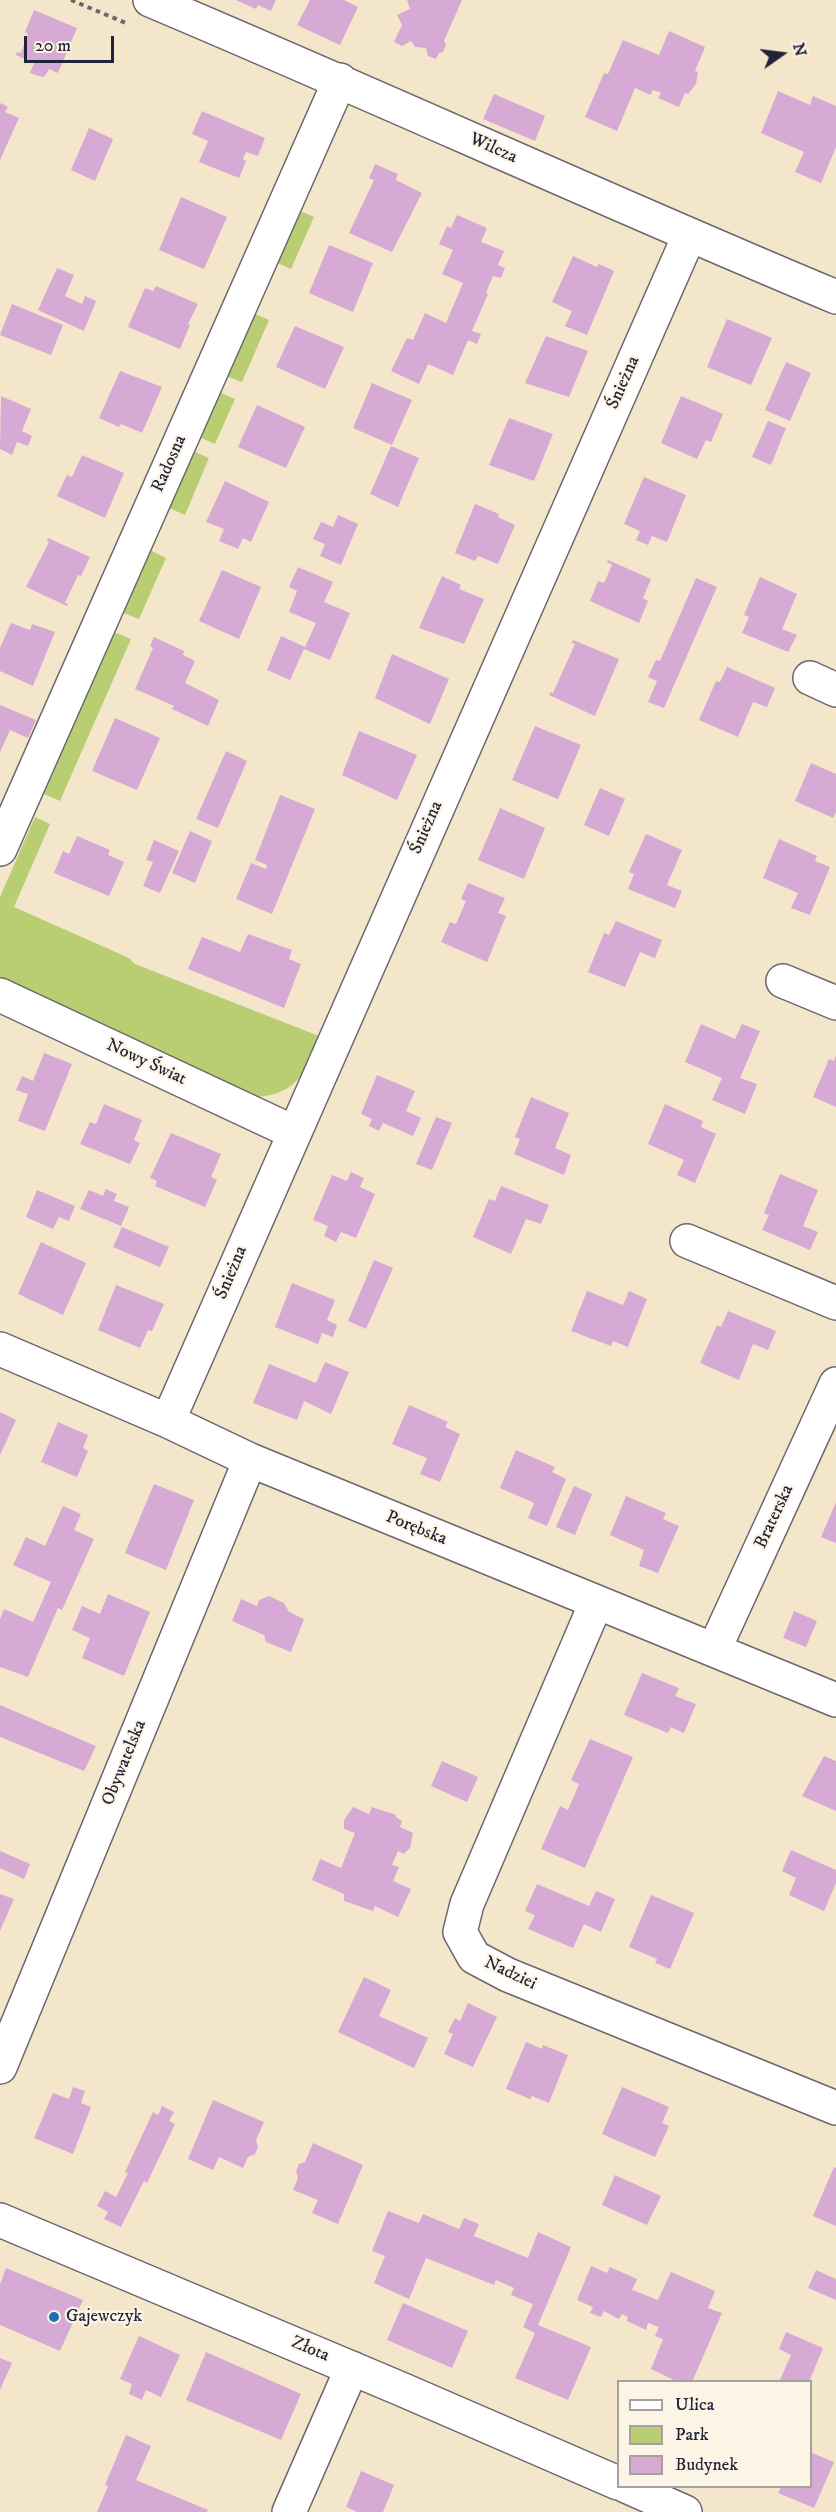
<!DOCTYPE html>
<html>
<head>
<meta charset="utf-8">
<style>
  body { margin:0 }
  #map { position:relative; width:836px; height:2512px; overflow:hidden; background:#f4e6ca; font-family:"IM FELL DW Pica",serif }
  canvas { display:block }
  .legend { position:absolute; left:617px; top:2380px; width:195px; height:108px; box-sizing:border-box; background:#fcf5e5; border:2px solid #a5a1a1; margin:0; padding:8px 10px; list-style:none; font-size:18px; color:#22223b }
  .legend li { display:flex; align-items:center; gap:12px; height:30px }
  .legend b { width:30px; border:2px solid #a5a1a1 }
  .north { position:absolute; left:752px; top:24px; width:60px; height:60px; -webkit-text-stroke:4px #fcf5e5; paint-order:stroke; rotate:76deg; font-size:16px; font-weight:700; line-height:24px; text-align:center; color:#22223b }
  .north::after { content:''; display:block; margin:auto; width:21px; height:27px; background:#22223b; clip-path:polygon(50% 0,100% 100%,50% 72%,0 100%) }
  .scale { position:absolute; left:24px; top:36px; width:90px; height:27px; box-sizing:border-box; border:3px solid #22223b; border-top:0; padding-left:8px; font-size:18px; line-height:21px; white-space:nowrap; color:#22223b; -webkit-text-stroke:4px #fcf5e5; paint-order:stroke }
</style>
</head>
<body>
<div id="map">
<canvas width="836" height="2512"></canvas>
<ul class="legend">
<li><b style="height:8px;background:#fff"></b>Ulica</li>
<li><b style="height:16px;background:#b9ce72"></b>Park</li>
<li><b style="height:16px;background:#d6aad5"></b>Budynek</li>
</ul>
<div class="north">N</div>
<div class="scale">20 m</div>
</div>
<script>
const g = document.querySelector('canvas').getContext('2d');
g.lineJoin = 'round';
function paint(path, color) { g.fillStyle = color; g.fill(path, 'evenodd'); }
function trace(path, color, width, dash) { g.strokeStyle = color; g.lineWidth = width; g.lineCap = dash ? 'butt' : 'round'; g.setLineDash(dash || []); g.stroke(path); }
function label(font, color, halo, rows, align = 'center') {
  g.font = font + ' "IM FELL DW Pica",serif'; g.lineWidth = 4.5; g.setLineDash([]); g.textBaseline = 'middle'; g.strokeStyle = halo; g.fillStyle = color; for (const [text, x, y, turn = 0] of rows) {
    g.save(); g.translate(x, y); g.rotate((+turn || 0) * Math.PI / 180); g.textAlign = isNaN(turn) ? turn : align; if (halo) g.strokeText(text, 0, 0); g.fillText(text, 0, 0); g.restore();
  }
}
paint(new Path2D(`
  M298,210L314,217L291,269L275,262Z
  M253,313L269,320L242,382L226,376Z
  M219,392L235,399L215,444L199,437Z
  M193,451L209,458L185,515L169,508Z
  M150,550L166,558L139,619L123,613Z
  M114,632L131,639L60,801L44,794Z
  M35,817L50,824L14,907L129,958L135,964L319,1036C306,1070 299,1093 258,1097L0,981V897Z`), '#b9ce72');
paint(new Path2D(`
  M236,0H276L271,11L258,5L256,9Z
  M310,0H344L358,7L340,45L297,25Z
  M407,0H462L444,41L446,45L443,52L439,53L436,59L428,56L426,48L415,47L411,41L402,46L394,42L402,25L397,15L410,9Z
  M34,10L77,28L58,73L49,69L45,76L42,77L30,73L34,63L16,55L17,52L21,53L28,34L25,32Z
  M669,31L705,47L695,71L698,72L696,84L688,94L685,93L679,107L658,98L661,93L653,90L650,95L635,88L617,131L585,117L604,73L608,74L623,40L659,55Z
  M778,91L810,105L813,96L836,106V147L821,183L795,172L804,152L761,133Z
  M494,94L545,116L535,141L483,119Z
  M0,103L8,107L5,112L19,118L0,160Z
  M202,111L265,138L258,156L246,152L243,159L246,161L239,178L199,162L208,141L192,134Z
  M89,128L113,139L95,181L71,170Z
  M375,164L398,174L396,180L422,193L392,252L349,233L374,180L369,178Z
  M181,197L227,217L204,269L159,250Z
  M457,215L487,228L481,242L504,251L498,265L505,268L501,278L493,276L486,293L488,294L472,331L481,334L477,344L468,340L453,375L428,364L419,384L391,371L407,338L413,340L425,313L446,323L463,283L442,274L453,250L439,244L447,226L451,228Z
  M329,245L373,263L353,312L309,293Z
  M573,256L597,267L599,264L614,271L587,335L565,326L572,311L552,302Z
  M57,268L74,275L65,296L82,304L85,296L96,301L84,331L38,310Z
  M156,286L198,304L188,324L190,325L180,349L128,327L145,288L153,291Z
  M12,304L63,325L51,355L0,335Z
  M727,319L772,338L751,385L707,367Z
  M295,326L344,347L325,389L276,367Z
  M546,336L588,351L569,397L525,383Z
  M786,362L811,373L790,421L765,410Z
  M120,371L162,387L142,433L121,424L119,427L99,418Z
  M372,383L412,400L392,445L353,428Z
  M1,396L31,409L22,431L32,436L28,446L17,442L12,455L0,449Z
  M681,396L723,414L711,442L706,440L697,459L661,443Z
  M257,405L305,427L286,468L238,447Z
  M509,418L553,434L534,481L489,465Z
  M768,421L786,428L771,465L752,457Z
  M391,446L419,458L398,507L370,494Z
  M82,455L124,473L105,518L57,496L67,475L72,477Z
  M644,477L686,495L667,542L652,536L648,545L636,540L640,531L624,524Z
  M225,481L269,502L251,542L243,538L238,549L219,541L224,529L206,522Z
  M475,504L499,514L498,517L515,525L498,564L478,556L475,561L455,553Z
  M338,515L358,524L341,565L320,556L325,544L313,539L321,522L333,527Z
  M48,538L90,557L81,576L78,575L65,603L68,604L67,606L26,587L49,542L47,541Z
  M608,560L651,579L643,598L648,601L639,623L590,601L598,581L604,583L612,565L607,562Z
  M298,567L333,582L324,602L350,613L330,660L304,649L290,680L267,670L281,636L305,647L316,623L289,612L297,591L289,587Z
  M222,570L261,587L239,639L199,621Z
  M442,576L461,585L459,589L484,599L464,644L419,628Z
  M760,577L797,594L782,629L797,635L788,652L742,633L749,617L744,615Z
  M696,578L717,587L664,708L648,702L657,681L648,677L656,660L660,661Z
  M11,623L30,630L32,624L55,632L33,686L0,671V648Z
  M154,637L184,651L183,655L195,661L185,683L219,700L208,726L172,709L174,706L135,689L153,648L150,646Z
  M573,640L619,659L595,716L549,695L551,692L553,693L575,644L572,643Z
  M392,654L449,679L430,724L375,698Z
  M727,667L775,688L767,707L753,702L738,737L699,720L716,681L720,682Z
  M0,705L36,720L28,738L10,730L0,752Z
  M115,718L160,738L137,790L92,771Z
  M535,726L581,745L558,799L512,780Z
  M359,731L417,755L397,800L342,775Z
  M226,751L247,761L218,828L196,819Z
  M811,763L836,774V812L833,818L795,801Z
  M600,788L625,799L609,836L584,825Z
  M280,795L315,809L272,914L236,899L251,863L266,869L267,865L255,860Z
  M500,808L545,828L524,879L478,860Z
  M190,831L212,841L195,883L172,873Z
  M646,834L682,850L667,885L682,891L675,908L628,889L634,874L629,872Z
  M77,836L110,850L108,855L124,862L109,896L54,873L63,851L69,854Z
  M779,839L817,856L815,861L830,867L810,915L791,908L798,893L763,878Z
  M154,840L179,851L160,893L143,886L153,862L146,860Z
  M468,883L505,898L498,913L506,916L487,962L441,942L450,922L456,924L466,901L461,899Z
  M616,921L662,940L655,958L640,952L625,987L588,972L604,933L609,935Z
  M248,934L292,950L289,959L301,964L284,1008L188,969L202,937L240,952Z
  M701,1024L735,1039L742,1024L760,1031L740,1078L757,1084L745,1114L712,1100L722,1078L685,1062Z
  M44,1053L72,1064L45,1131L18,1121L28,1094L16,1090L22,1076L33,1081Z
  M836,1055V1107L813,1097L829,1059L834,1061Z
  M377,1075L415,1091L406,1111L421,1118L413,1136L383,1123L379,1131L369,1126L372,1119L361,1114Z
  M531,1097L569,1113L555,1148L571,1155L564,1175L514,1154L520,1139L515,1137Z
  M104,1104L142,1120L134,1140L140,1143L130,1164L80,1144L90,1122L96,1124Z
  M665,1104L703,1121L701,1127L716,1134L695,1183L677,1175L684,1160L648,1144Z
  M436,1117L452,1123L432,1170L416,1164Z
  M171,1133L221,1154L211,1177L217,1180L205,1207L155,1186L157,1181L150,1178Z
  M351,1172L364,1178L360,1187L375,1194L356,1238L341,1232L336,1242L324,1236L328,1226L313,1220L332,1175L347,1181Z
  M780,1174L818,1190L803,1226L818,1232L810,1250L762,1230L769,1215L764,1213Z
  M501,1186L549,1205L541,1224L526,1219L511,1254L473,1237L489,1199L495,1201Z
  M106,1189L117,1194L114,1201L129,1207L121,1226L80,1209L89,1190L103,1196Z
  M37,1190L75,1206L69,1221L59,1217L53,1229L26,1217Z
  M122,1227L169,1247L160,1267L113,1247Z
  M41,1242L86,1263L63,1315L18,1294Z
  M374,1260L393,1268L366,1329L348,1321Z
  M292,1283L335,1300L327,1320L337,1325L333,1337L322,1333L318,1344L275,1327Z
  M116,1285L164,1304L152,1331L148,1330L140,1348L98,1330Z
  M587,1291L623,1305L629,1291L647,1299L628,1347L613,1341L611,1346L571,1331Z
  M728,1311L776,1331L768,1350L753,1344L739,1380L700,1363L717,1325L721,1327Z
  M325,1362L349,1372L331,1414L304,1401L297,1420L253,1403L269,1364L316,1383Z
  M409,1405L448,1422L445,1427L460,1434L440,1482L420,1474L427,1458L392,1444Z
  M0,1412L16,1420L0,1455Z
  M58,1422L88,1435L83,1448L88,1451L77,1477L41,1462Z
  M516,1450L555,1467L552,1472L566,1479L547,1526L528,1518L534,1503L500,1488Z
  M154,1484L194,1500L166,1570L125,1553Z
  M574,1486L592,1494L575,1535L556,1527Z
  M626,1496L666,1513L663,1519L679,1526L658,1573L639,1566L644,1550L610,1535Z
  M836,1502V1543L821,1537Z
  M63,1506L81,1514L74,1530L94,1539L62,1610L58,1608L28,1677L0,1667V1619L4,1609L33,1622L51,1582L13,1565L26,1537L45,1546Z
  M108,1594L150,1612L124,1676L82,1658L90,1638L72,1630L82,1606L100,1614Z
  M269,1596L284,1603L289,1612L304,1619L291,1652L266,1642L264,1635L232,1621L241,1599L257,1606L259,1600Z
  M794,1611L817,1621L806,1647L783,1638Z
  M642,1673L679,1688L675,1696L696,1704L684,1733L671,1727L668,1733L624,1715Z
  M0,1705L96,1746L84,1771L0,1737Z
  M590,1739L633,1757L585,1868L541,1849L560,1806L568,1810L579,1784L571,1780Z
  M824,1756L836,1761V1811L802,1796Z
  M442,1761L478,1777L467,1802L431,1786Z
  M353,1807L369,1814L372,1807L396,1815V1817L402,1821L400,1827L413,1833L410,1848L404,1854L398,1851L392,1865L399,1867L393,1881L411,1889L398,1917L375,1906L373,1911L344,1901V1894L312,1880L320,1859L341,1868L355,1833L344,1829V1820Z
  M791,1850L836,1870V1883L824,1911L789,1895L796,1878L782,1871Z
  M0,1851L30,1864L24,1879L0,1868Z
  M537,1884L589,1906L596,1891L615,1899L601,1932L584,1924L573,1948L528,1929L535,1915L525,1911Z
  M0,1894L14,1899L0,1931Z
  M651,1895L694,1913L670,1969L655,1963L657,1959L629,1947Z
  M364,1977L391,1990L379,2016L428,2038L414,2068L338,2032Z
  M468,2003L497,2017L473,2067L444,2054L453,2034L448,2032L455,2018L460,2021Z
  M526,2042L542,2049L543,2045L568,2055L549,2103L532,2096L530,2099L506,2089Z
  M73,2087L85,2091L81,2103L91,2107L73,2154L34,2138L53,2093L69,2099Z
  M622,2087L669,2107L662,2123L669,2126L655,2157L602,2134Z
  M213,2100L264,2122L256,2140L258,2147L255,2154L248,2157L243,2168L219,2157L213,2170L188,2159Z
  M162,2106L174,2112L169,2121L175,2124L147,2183L144,2181L121,2227L104,2219L108,2212L97,2206L105,2191L116,2197L128,2173L125,2172L153,2112L158,2115Z
  M313,2143L363,2165L338,2224L312,2213L318,2200L293,2190L298,2178L296,2171L299,2164L305,2162Z
  M834,2167L836,2168V2226L813,2216Z
  M615,2175L661,2196L647,2225L602,2205Z
  M388,2211L419,2223L423,2214L459,2229L464,2218L479,2224L474,2236L528,2258L538,2232L571,2247L538,2325L591,2347L568,2400L515,2378L535,2333L523,2327L533,2304L511,2295L514,2288L496,2280L494,2285L426,2258L409,2299L374,2283L385,2256L372,2251Z
  M591,2266L607,2273L610,2267L637,2279L632,2290L658,2300L671,2272L715,2291L708,2308L722,2313L692,2382H678L651,2369L663,2339L655,2336L659,2327L648,2323L646,2330L627,2321L628,2317L622,2314L619,2319L604,2311L601,2317L590,2313L593,2307L577,2300Z
  M6,2268L83,2300L60,2351L0,2325V2284Z
  M816,2270L836,2279V2300L808,2288Z
  M403,2303L468,2331L452,2368L387,2340Z
  M786,2332L823,2348L809,2382H779L791,2355L779,2349Z
  M139,2336L180,2355L161,2397L146,2390L142,2400L129,2394L132,2384L120,2379Z
  M206,2352L301,2394L281,2440L186,2400Z
  M0,2358L12,2363L0,2390Z
  M126,2435L151,2446L136,2480L208,2510L207,2512H97L108,2486L105,2485Z
  M810,2452L834,2462L814,2508L778,2493L781,2487L810,2486Z
  M361,2471L394,2485L383,2512H357L346,2507Z`), '#d6aad5');
const minor = new Path2D(`
  M150,0C380,97 606,201 836,297
  M810,678L836,690
  M0,849L340,80
  M783,981L836,1003
  M0,995L293,1132
  M687,1241L836,1303
  M0,1349L168,1421L250,1460L836,1700
  M168,1421L689,236
  M596,1603L467,1904L460,1932L474,1957L508,1975L836,2108
  M714,1650L836,1384
  M0,2067L250,1460
  M0,2220L401,2389L618,2483
  M626,2486L685,2512
  M289,2512L352,2368`);
trace(minor, '#6c676d', 36);
trace(new Path2D(`
  M71,0L128,24`), '#6c676d', 4, [4.5, 4.5]);
trace(minor, '#fff', 33);
for (const [x, y, r, color] of [
  [54,2317,6,"#1f6fb2"]
]) { const dot = new Path2D(); dot.arc(x, y, r, 0, 2 * Math.PI); g.fillStyle = color; g.fill(dot); trace(dot, '#fcf5e5', 2); }
label('18px', '#22223b', '#fcf5e5', [
  ["Wilcza",493,149,24],
  ["Śnieżna",624,383,-66],
  ["Radosna",170,464,-66],
  ["Śnieżna",427,828,-66],
  ["Nowy Świat",146,1063,25],
  ["Śnieżna",232,1273,-67],
  ["Braterska",775,1517,-65],
  ["Porębska",416,1529,22],
  ["Obywatelska",125,1763,-68],
  ["Nadziei",510,1974,25],
  ["Złota",310,2350,23]
]);
label('18px', '#22223b', '#fcf5e5', [
  ["Gajewczyk",66,2317]
], 'left');
</script>
</body>
</html>
